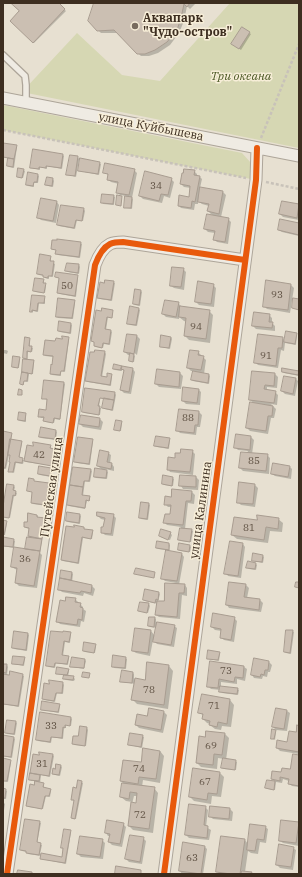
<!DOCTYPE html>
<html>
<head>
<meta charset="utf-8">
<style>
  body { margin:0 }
  #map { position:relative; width:302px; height:877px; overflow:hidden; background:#e7e0d1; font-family:"IBM Plex Serif",serif }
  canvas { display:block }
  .frame { position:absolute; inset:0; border:4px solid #3d2e20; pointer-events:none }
</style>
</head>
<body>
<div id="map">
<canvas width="302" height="877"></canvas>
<div class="frame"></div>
</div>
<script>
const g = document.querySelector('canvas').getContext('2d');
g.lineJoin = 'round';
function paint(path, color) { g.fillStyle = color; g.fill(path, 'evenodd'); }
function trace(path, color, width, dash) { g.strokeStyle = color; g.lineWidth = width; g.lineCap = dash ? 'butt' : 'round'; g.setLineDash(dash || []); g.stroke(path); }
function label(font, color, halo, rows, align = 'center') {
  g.font = font + ' "IBM Plex Serif",serif'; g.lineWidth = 3; g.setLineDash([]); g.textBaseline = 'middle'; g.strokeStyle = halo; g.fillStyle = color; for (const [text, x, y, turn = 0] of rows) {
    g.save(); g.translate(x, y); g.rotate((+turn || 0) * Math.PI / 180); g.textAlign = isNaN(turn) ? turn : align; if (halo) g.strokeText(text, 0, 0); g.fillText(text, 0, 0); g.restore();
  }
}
paint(new Path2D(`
  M230,3H299V148L22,92L77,33L122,75L160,81Z
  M3,105L242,153L251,163V179L3,130Z`), '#d6d7b3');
paint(new Path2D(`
  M13,3H44L46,5L49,3H57L66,11L34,43L11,21L21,11Z
  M95,3H196L190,9L187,6L184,21L179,33L170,45L158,53L149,56H141L117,33H101L89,21Z
  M243,29L251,34L241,50L234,45Z
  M3,144L16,146L17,147L14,168L9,167L8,166L9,158L3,157Z
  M63,155L64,156L62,169L47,166V169L40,167V170L32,168L31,167Z
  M78,157L79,159L99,163L101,164L99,175L80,171L79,170L81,160H79L76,177L69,175L67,174Z
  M23,170L25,171L23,178H19L18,176Z
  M134,170L137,173L132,198L133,199L132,209L126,208L125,207L126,196L120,195L117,192L119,184L111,182L108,179L109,176L105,172Z
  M194,171L197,174V176H199L202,179L200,188L223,192L226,195L221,217L228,219L231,222L228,244L217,242L214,239L215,233L208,232L205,229L213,216L208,211L209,206L202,204L198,201V204H195L194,210L181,208L179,206L189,198L191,188L184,187L181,184Z
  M38,175L39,176L38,183H34V187L28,186L27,185Z
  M47,178L53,179L54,181L53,187L48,186L46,185Z
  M171,179L174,182L170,198L164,196L162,203L143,199L140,196Z
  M113,196L115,197L114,205L103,204L102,202Z
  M57,202L59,205L56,223L41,220L38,217Z
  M283,202L299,205V220L283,217L280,214Z
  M84,209L85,211L83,221L77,220L75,229L59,226L58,225Z
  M299,224V236L282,232L279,230Z
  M80,243L82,244L80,258L58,255L56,253L57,250H53L52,249Z
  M50,256L51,258V262L55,264L53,277L49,276V279L45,278L44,276L39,275L38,274Z
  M79,265L80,267L79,274L68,272L67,271Z
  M183,269L186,272L184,290L174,288L171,286Z
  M77,276L78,277L76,297L60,294L58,293L60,278L56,277Z
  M43,280L44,281V284L46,286L45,293L36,292L34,291Z
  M267,281L291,285L294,288L290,313L267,309L264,306Z
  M113,282L115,283L112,301L100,299L98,298Z
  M213,285L216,288L214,307L199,305L196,302Z
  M136,290L141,291L142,292L140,306L135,305L134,304Z
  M33,296L44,297L45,299V304L39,303L38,312L33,311V313L31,311Z
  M74,301L75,303L73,319L58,318L57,317Z
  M178,303L181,306V307L209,311L213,315L210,343L189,340L185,336L187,322L184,321L179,317V319L166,317L163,314Z
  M139,309L140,310L137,326L130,325L128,323Z
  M112,310L111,318L108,317L106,330L111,331L112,332L110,345L104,344L103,348L96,347L95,346V342L92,341L97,312Z
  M269,315L272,318V323L275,326V331L256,329L253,326Z
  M71,324L72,325L71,334L60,332L59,331Z
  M296,334L297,335L296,345L285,343L284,351L281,350L278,368L258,365L255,362L283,338L285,341Z
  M128,335L137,336L140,339L137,355L131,350L130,351L135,356L134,362L130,361V355H128L125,352Z
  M171,337L172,339L170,349L162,347L161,346Z
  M26,338L29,339L30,340V347L33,348L32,352H28L27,360L33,361L34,362L33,374H29L28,382L24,381V385L21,384Z
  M68,338L69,339L65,372L61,371V376L52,375L51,374L54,357L45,356L44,354L56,342Z
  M3,350H6L8,351L7,354L3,353Z
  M96,351L105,352L106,354L102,377L107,378L111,375L112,376L111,386L88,382L86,381Z
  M198,352L201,355V357H203L206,360L204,374L209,375L210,376L209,384L193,381L192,380L194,371H191L188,368Z
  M19,358L20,359L19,368H14L13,367Z
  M114,369H133L135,372L131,394L124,393L121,390L125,372L122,369V371L115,370Z
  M158,371L180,373L183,376L181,389L159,387L156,384Z
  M253,372L275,374L278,377L277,388L267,387V391L275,392L278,395L277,405L271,404L276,409L274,418H271L268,434L250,431L247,428L255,404L250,400Z
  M283,372H298L299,376L284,373Z
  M295,378L298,381L295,396L285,394L282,391Z
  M64,383L65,384L60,420L55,419L54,423L46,422L44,421L45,418H41L39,416L47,411L48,400L44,399L43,398Z
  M86,389L115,393L116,395L113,411L105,409L104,408L105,399L100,398L99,407L101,408L100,415L84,413L83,412Z
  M198,389L201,392L200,405L186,404L183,401Z
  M180,410L199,412L202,415L200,427H197L196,435L180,433L177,430Z
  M25,414L26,415V422L20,421L19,420Z
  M100,419L103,422L101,430L83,427L80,424Z
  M121,422L122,423L121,431H117L115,429Z
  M42,428L56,431L57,432L56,440L41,438L40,437Z
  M3,432L11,434L12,435L11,440L21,442L22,443L19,459L24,460L23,464L16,463L14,473L9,471L11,456L9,455L6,469L3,468Z
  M251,437L254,440L252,454L267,455L270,458L269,474L243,471L240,468L248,451L238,450L235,447Z
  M169,439L170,440L169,449L157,447L155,446Z
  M92,440L93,441L90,465L77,463L75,461Z
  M50,446L51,447V449L54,450L55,451L53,466L26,462L25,461L34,447Z
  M192,451L195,454L193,475L170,472L168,469L176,459Z
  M108,453L111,455L110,464H112L114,467V471L105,469L108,472L107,479L96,478L95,477L102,470L98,466Z
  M290,467L292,469L291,479L275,476L272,474Z
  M51,469L52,470L51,477L40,475L39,474Z
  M91,470L92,471L90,482L85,481L83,496L89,497L90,498V501H87L85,509L69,506L68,505Z
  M196,477L199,480L198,490L183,489L181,486Z
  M172,478L174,479L173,486L164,485L163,484Z
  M33,480L35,482L49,484L50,485L47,506L33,504L32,503L33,492Z
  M255,485L258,488L255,507L241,505L238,502Z
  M14,486L15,487L14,491L17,493L16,496H14L10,518L4,517L3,516V508Z
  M192,492L195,495L194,504L188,503L185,529L191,530L193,531L191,542L180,541L179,540L181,527L167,525L164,522L170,515L171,507H168L165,504L172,498Z
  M149,504L150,505L148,520L141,519L140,517Z
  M37,515L38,517V519H44L45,521L40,553L42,555L37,588L19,586L16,583L18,570L15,569L12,567L26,550L30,529L26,528L25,527Z
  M80,515L81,516L80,524L68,522L67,521Z
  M113,515L116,518L113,536L105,535L102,532L104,528L105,520L101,519L98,516Z
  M278,519L283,523L282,532L270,531L268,543L237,539L232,535L258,521Z
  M3,521L7,523L5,535H3Z
  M74,528H84L85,530L92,531L93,532L92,539L83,538L79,564L63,561L62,560Z
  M170,533L172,535L170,540L161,537Z
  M13,540L15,541L14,548L3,546V543Z
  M169,544L170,545L169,551L182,554L184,557L179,585H185L187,588V596L182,595L180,619L159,617L156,615L158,604L145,601L144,600L159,593L160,594L158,602L165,603L175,585L176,583L165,581L162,578L167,550L158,549L157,548Z
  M243,544L245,547L241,578L228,576L226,573Z
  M190,546L191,547L190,552L180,551L179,550Z
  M263,556L264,557L263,563L254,561L253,560Z
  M256,564L257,565L256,570L249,569L248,568Z
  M62,571L72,573L73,574L72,582L92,586L95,589L93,596L84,593L83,596L62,592L59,589Z
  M246,585L249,588L247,598L260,600L263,603L261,612L229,608L227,605Z
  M75,599L78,602V604H80L83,607V609L86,611L84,622L81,621L80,627L60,624L58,622L66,602Z
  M140,603L149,604L150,606L148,613L140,611Z
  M149,618H155L156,619V623L174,626L177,628L174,647L157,644L153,640L150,656L136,653L133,651L136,629L151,631L155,636L157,628L150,627L149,626Z
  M234,618L237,621L234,642L224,640L221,637L222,631L215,630L212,627Z
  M292,631L294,632L291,654L286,653L285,652Z
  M15,632L28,634L29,635L27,651L14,649L13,647Z
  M52,632L70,633L71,634L70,643L65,642L63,656L68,657L69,658L68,665L56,663L55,668L49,667L48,666Z
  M95,645L96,646L95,653L85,652L84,651Z
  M219,653L220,654L219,661L209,659L208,658Z
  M24,658L25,659L24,666L14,664L13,663Z
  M125,658L127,659L126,669L114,668L113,666Z
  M84,659L86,661L84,669L73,667L71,666Z
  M255,659L269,662L272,665L270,672H268L267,677L263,676L262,679L254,678L252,675Z
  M211,662L244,667L247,669L245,681L237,679V684L221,682V687L237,689L239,690L238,695L222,693L221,690L211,689L208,686Z
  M148,663L169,666L173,671L168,709L137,704L133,700L135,684L123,682L121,681L123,671L133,673L134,674V679L146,681Z
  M3,665H7L8,667L7,675H22L24,676L19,707L3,704V682L4,673H3Z
  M68,669L69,671L68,677H73L75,679L74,681L66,680L64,678L65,675L58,674L57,673Z
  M63,683L64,685L63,694L57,693L55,702L44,700L43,699Z
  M230,700L234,705L231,727L222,726L221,730L215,729L210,725V724L207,723L203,719V716L200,712Z
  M59,705L60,706L59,713L43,710L42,709Z
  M277,709L287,711L290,713L287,731L276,730L273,727Z
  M164,712L167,715L163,733L139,728L136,725L148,717Z
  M71,718L72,719L71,726L66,725V728H64L63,739L52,737L51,743L38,741L37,739Z
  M16,722L17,723L15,735L7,734L6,733Z
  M81,727L87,728L88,730L86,746L74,745L73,743L79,738Z
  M299,727V754L280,751L277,748L288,743L296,733Z
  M275,731L276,732L275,740L272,738Z
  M225,734L229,738L226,760L235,761L237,762L236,770L224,769L222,768L224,759L218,758L217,769L201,767L197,763L206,738Z
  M3,736L14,738L15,739L12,758L3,756Z
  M142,736L144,737L142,748L130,745L129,744Z
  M160,751L164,756L160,783L143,780L142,787L154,788L158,793L153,833L133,830L129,826L132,802L126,801L121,797L123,783L121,781L142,763ZM134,796H138L137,804H132Z
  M53,755L54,756L50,777L41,775L40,783L44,785V788L50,790L51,791L50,797L46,796L43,809L29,807L27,805L35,786L36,781H31L30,779L34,756Z
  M299,756V787L292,786L289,783V781L283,779L282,783L276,782L275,790L268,789L266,788L267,781L275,782L272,779L282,773L291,770Z
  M3,759L10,760L11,762L8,782L3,781Z
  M61,766L62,767L60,776L55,775L53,774L56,770Z
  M220,773L224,777L221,797L212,796L211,804L194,801L190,797Z
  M81,782L83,783L76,819H73L72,818L75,801L72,800Z
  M3,789L7,791L6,799H3Z
  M3,802L5,804L3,817Z
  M205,807L208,810L206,827L211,830L209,840L189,838L186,835Z
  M211,807L230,809L233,812L232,821L213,819L210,816Z
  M39,822L41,823L37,843L42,845L40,854L63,858V849L62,847L70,831L71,832L66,864L42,859L41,858V856L28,854L27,852L22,851L21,850Z
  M298,823L299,846L283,843L280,841Z
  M123,824L126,827L122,847L112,845L109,842L110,836H108L106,833Z
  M265,827L268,829L266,843L260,842L258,854L251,853L248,851L245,872L252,874H220L217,871L222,837L245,840L248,844Z
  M143,838L146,841L142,864L129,862L126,859Z
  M102,840L105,843L103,859L81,857L78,854Z
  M204,846L207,849L203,874H182L180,871Z
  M293,848L296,850L293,870L280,868L277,865Z`), '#0003');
const building = new Path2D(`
  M11,3H45L46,4L47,3H59L65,9L33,43L10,21L19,11Z
  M94,3H190L187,7L184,4L181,18L177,30L167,42L155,50L145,54H137L114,30L97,31L88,21Z
  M242,27L250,32L239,49L231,44Z
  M3,143L17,145L14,159L3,157Z
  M33,149L63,154L61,168L46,166V168L39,167V169L30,168Z
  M70,155L78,156L75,176L66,175Z
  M8,158L14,159L13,167L7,166Z
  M80,158L100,162L98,174L78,171Z
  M105,163L135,169L129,195L116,193L118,182L107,180L108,174L103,173Z
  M18,168L24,169L22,178L17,177Z
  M184,169L195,170L194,175L200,176L195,202L192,201L191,208L178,206L179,195L189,197L190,186L180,184L182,173H183Z
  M145,171L172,178L168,195L161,194L159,201L139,196Z
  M28,172L38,174L37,182H34L33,186L26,185Z
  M47,177L53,178L52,186L45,185Z
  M200,187L223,191L219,214L207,211L209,204L198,202Z
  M102,194L114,195L113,204L101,203Z
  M117,195L122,196L121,206L116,205Z
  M125,196L132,197L131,208H124Z
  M41,198L57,201L53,221L37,218Z
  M282,201L299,204L297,218L279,214Z
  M61,205L84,208L82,221L76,220L74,228L57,225Z
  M207,214L229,218L225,242L213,240L215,231L204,229Z
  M280,219L299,223V235L278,230Z
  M57,239L81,242L79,257L55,254L56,250L51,249L52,240H57Z
  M40,254L51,256L50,261H54L52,276H48V278L43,277V275L37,274Z
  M67,263L79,264L78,273L65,271Z
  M172,267L184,268L181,287L170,286Z
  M56,272L78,275L75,296L57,293L59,278L55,277Z
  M35,278L44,279L43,283H46L44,293L33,291Z
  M105,280L114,281L111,300L97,298L100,282L104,283Z
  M266,280L291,284L288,310L263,307Z
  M198,281L214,284L211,304L195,302Z
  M135,289L141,290L139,305L133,304Z
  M32,295L45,296L44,303H38L37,311L32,310V312H30Z
  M58,298L75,300L72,318L56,317Z
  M293,298L299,299V310L292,308Z
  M165,300L179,302L176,317L162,314Z
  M130,306L139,308L136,325L127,324Z
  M180,306L210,310L206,339L184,336L186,318L179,317Z
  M102,308L113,310L112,318L107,317L105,329L111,330L109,344L103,343L102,348L94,346V342L91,341L96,310L101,311Z
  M254,312L270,314L269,322H273L272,328L252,326Z
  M59,321L71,323L70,333L58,331Z
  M286,331L297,333L295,344L284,342Z
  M127,334L137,335L134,354L124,352Z
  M258,334L283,337L282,348H278L276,366L254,363Z
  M161,335L171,337L169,348L160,347Z
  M62,336L69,337L64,371H61L60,375L50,374L51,364L52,365L53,356L43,355L45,340L55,341L56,338L62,339Z
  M25,337L30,338L29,346H32L31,352L27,351V359L23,358Z
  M95,350L105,351L101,376L107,377V373L112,374L110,385L85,381L90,352H94Z
  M190,350L199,351L198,355L204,356L201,370L187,368Z
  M130,353L134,354L133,362L129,361Z
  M13,356L20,357L18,368L12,367Z
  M23,359L34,360L32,374L22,372Z
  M114,364L122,366L121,370L113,369Z
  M122,366L133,368L129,392L120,390L124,370L121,369Z
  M282,368L299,371L298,375L282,372Z
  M157,369L180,372L179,387L155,384Z
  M193,371L209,374L208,383L191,380Z
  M252,371L275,373L274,386L265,385L264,389L276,391L274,403L249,400Z
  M22,372L28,373L27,381H24L23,385L20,384Z
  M284,376L296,378L293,394L281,391Z
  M44,380L64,382L60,419L54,418L53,423L43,421L44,417H38L39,409L46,410L47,399H42Z
  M183,387L199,389L197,403L182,401Z
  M85,388L115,392L114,400L100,398L98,406H100L99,415L82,412Z
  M19,389L22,390V395H18Z
  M104,398L114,400L112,410L102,408Z
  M250,402L273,406L272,416H268L266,431L246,428Z
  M179,409L199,411L198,425H195L194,433L176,431Z
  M19,412L26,413L25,421L18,420Z
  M81,415L100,418L99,427L79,424Z
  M116,420L122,421L120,431L114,430Z
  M41,427L56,430L55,439L39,437Z
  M3,431L12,433L5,468H3Z
  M236,434L251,436L250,450L234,448Z
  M156,436L170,438L168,448L154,446Z
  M78,437L93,439L89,464L74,462Z
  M10,439L22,441L19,457L23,458L22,463L15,462L13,472H8L10,462H9L10,455H8Z
  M33,442L51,445L50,448L54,449L52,466L24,461L27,445L33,446Z
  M181,449L193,450L190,472L167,470L168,457L175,458V453H180Z
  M100,450L109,452L107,462L112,463L111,469L97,466Z
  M241,452L268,454L266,471L239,468Z
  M273,463L290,466L288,477L271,474Z
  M39,466L51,468L50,476L38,474Z
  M73,467L91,469L89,481H84L83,487L70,485Z
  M95,468L107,470L106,478L94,477Z
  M163,475L173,477L172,486L162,484Z
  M180,475L196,476V487L179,486Z
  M29,478L34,479V481L49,483L46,505L31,503L32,492L27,491Z
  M239,482L255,484L253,504L237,503Z
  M7,484L14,485L13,490L16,491L15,496L13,495L9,518L3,517V507Z
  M70,485L83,487L82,495L90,496L89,501L86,500L85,508L67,505Z
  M172,489L192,491L191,501H186L183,525L163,523L165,514H170L171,505H164L165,496L171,497Z
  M141,502L149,503L147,519L139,518Z
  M67,512L80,514L79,523L66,521Z
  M97,512L114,514L111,534L101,533V527H103L105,518L97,516Z
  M28,513L37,515V517L45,518L42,539L28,536L29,528L24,527V522H27Z
  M257,515L279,518L278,529L266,527L264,540L231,535L234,517L257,520Z
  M3,520L7,521L4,535H3Z
  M74,525L84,527V529L93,530L91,539L82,537L78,563L61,560L66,526L74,527Z
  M180,528L192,529L190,542L178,540Z
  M161,529L171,532L168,540L159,536Z
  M3,537L14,539L13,547L3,546Z
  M27,537L42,539L40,551L25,549Z
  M157,541L169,543V550L156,548Z
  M230,541L243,543L238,576L224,574Z
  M179,543L190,545L189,552L178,550Z
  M14,547L40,551L34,586L15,583L17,568L11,567Z
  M166,550L182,553L177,581L161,579Z
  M253,553L263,555L262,562L252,561Z
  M248,561L256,563L255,569L246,568Z
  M136,568L155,572L154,578L134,574Z
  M61,570L72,572L71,580L60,578Z
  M60,578L92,585L91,593L81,591L80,593L58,590Z
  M229,582L246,584L244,597L260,599L259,610L226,605Z
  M296,582H299V588L295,587Z
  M165,583L185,584L184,593H179L177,617L155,615L157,601H164Z
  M145,589L159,592L158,600L156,599L155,603L143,600Z
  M66,597L76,598L75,602L81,603L80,607L83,608L82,620L78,619L77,625L56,622L60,600L65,601Z
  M140,602L149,603L147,613L138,611Z
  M213,613L235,617L231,640L220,638L221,629L211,627Z
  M149,617H155L154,627L148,626Z
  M157,622L175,625L171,645L153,642Z
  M135,628L151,630L148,653L132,651Z
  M286,630H293L290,653L284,652Z
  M14,631L28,633L26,650L12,648Z
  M51,631L63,632V631L71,632L69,642L64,641L62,655L69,656L67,664L55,663L54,667L46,666Z
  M84,642L96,644L94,653L83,651Z
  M208,650L220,652L218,660L207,659Z
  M113,655L126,657L125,668L112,667Z
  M13,656L25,657L23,665L12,664Z
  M72,657L85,659L84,668L70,667Z
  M254,658L269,661L268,670H265L264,675L261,674L260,677L251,675Z
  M210,661L244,666L243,678L235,677L234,682L219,679L218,688L207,687Z
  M147,662L169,665L164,705L131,700L135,678L145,680Z
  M3,664H7L6,673L3,672Z
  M57,667L69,669L67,675L56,674Z
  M122,670L133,672L132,683L120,682Z
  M10,671L23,674L18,706L3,704V674L9,675Z
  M83,672L90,673L89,678L82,677Z
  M64,675L74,676L73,680L63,679Z
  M49,680L63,682L62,693H56L54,701L42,699L44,683L49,684Z
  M220,686L238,688L237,694L219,692Z
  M202,694L230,699L227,724L218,722L217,727L209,725L210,721L202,719L203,714L198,713Z
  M42,701L60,704L58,712L41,710Z
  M149,708L164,711L161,730L135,725L137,714L147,716Z
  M276,708L287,710L284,729L272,727Z
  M40,712L71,717L70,726L65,725V728L63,727L62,738L51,737L50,742L36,740Z
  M7,720L16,721L14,734L5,733Z
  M297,725L299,726V752L276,748L277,740L287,742L289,731L296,732Z
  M80,726L87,727L85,746L72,744L73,736H78Z
  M272,729L276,730L274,739H271Z
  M206,731L225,733L222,755L214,754L213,765L196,763L199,736L205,737Z
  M130,733L143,735L141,747L128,745Z
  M3,735L14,737L11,757L3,756Z
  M143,748L160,751L156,779L139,777L138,784L120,781L123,760L141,762Z
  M39,752L53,754L49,776L30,773L33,754L39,755Z
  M293,754L299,755V786L288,784L289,779L280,777V781L271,779L272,771L281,772L282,768L290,769Z
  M3,758L11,760L7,781H3Z
  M223,758L236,760L235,770L221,768Z
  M56,764L61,765L59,775L52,774L53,768L55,769Z
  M193,768L220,772L217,794L208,793L207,800L189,797Z
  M30,773L40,775L39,781L29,780Z
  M78,780L82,781L75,819L71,818L74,800H71L73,787L76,788Z
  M267,780L275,781L274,790L265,788Z
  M35,781L44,783L43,787L51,789L49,796H45L42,809L26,806L30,784L34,785Z
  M122,783L155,787L149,829L128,826L131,802L136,803L137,793L130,792L129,799L120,797Z
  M3,788L6,789L5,798H3Z
  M189,804L206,806L204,825L208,826L207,838L185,835Z
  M210,806L230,808L229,819L209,817Z
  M25,819L40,821L37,842L41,843L39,855L26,853V851L20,850Z
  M107,820L124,823L120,844L108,842L110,834L105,833Z
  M281,820L299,822L296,843L279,841Z
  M250,824L266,826L264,840L257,839L255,851L247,850Z
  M64,829L71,830L65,863L40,859L41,853L62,857L63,848H61Z
  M130,835L144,837L140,862L125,859Z
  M80,836L103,839L100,857L77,854Z
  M221,836L245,839L240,874H231L216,872Z
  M183,842L205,846L201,874L179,871Z
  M279,844L294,847L291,867L276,865Z
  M116,866L141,870V874H115Z
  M18,870L32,872V874H17Z
  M242,871L252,872L251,874H241Z`);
paint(building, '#cbbfb2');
trace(building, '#a89c90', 1);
const lane = new Path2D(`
  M3,55L25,76L26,85V102`);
const street = new Path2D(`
  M3,98L299,156
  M7,874L95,265C98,257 102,248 110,244C114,242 119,242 123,242L245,260
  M164,874L256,180L257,148`);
trace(lane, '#ada599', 8);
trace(street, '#ada599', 13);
trace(new Path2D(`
  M3,130L246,178
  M261,138L299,44
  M266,182L299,189`), '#c8c2b9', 2.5, [3, 2]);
trace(lane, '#efebe3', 5.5);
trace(street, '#efebe3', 11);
trace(new Path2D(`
  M7,874L95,265C98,257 102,248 110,244C114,242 119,242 123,242L245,260
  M164,874L256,180L257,148`), '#e8590c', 6);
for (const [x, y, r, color] of [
  [135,26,4,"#786c5e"]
]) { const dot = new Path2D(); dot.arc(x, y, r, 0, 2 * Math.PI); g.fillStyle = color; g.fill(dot); trace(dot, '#f7eed8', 1.5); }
label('10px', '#605244', null, [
  ["34",156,186],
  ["50",67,286],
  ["93",277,295],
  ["94",196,327],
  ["91",266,356],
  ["88",188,418],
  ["42",39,455],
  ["85",254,461],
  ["81",249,528],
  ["36",25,559],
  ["73",226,671],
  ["78",149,690],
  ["71",214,706],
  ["33",51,726],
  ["69",211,746],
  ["31",42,764],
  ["74",139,769],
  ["67",205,782],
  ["72",140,815],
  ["63",192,858]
]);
label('bold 12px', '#3d2e20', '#f7eed8', [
  ["Аквапарк",143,19],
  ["\"Чудо-остров\"",143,33]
], 'left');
label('italic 12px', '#4d5a26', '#f7eed8', [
  ["Три океана",241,77]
]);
label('12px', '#3d2e20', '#f7eed8', [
  ["улица Куйбышева",151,127,11],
  ["Путейская улица",52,487,-82],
  ["улица Калинина",201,510,-82]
]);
</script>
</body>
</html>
